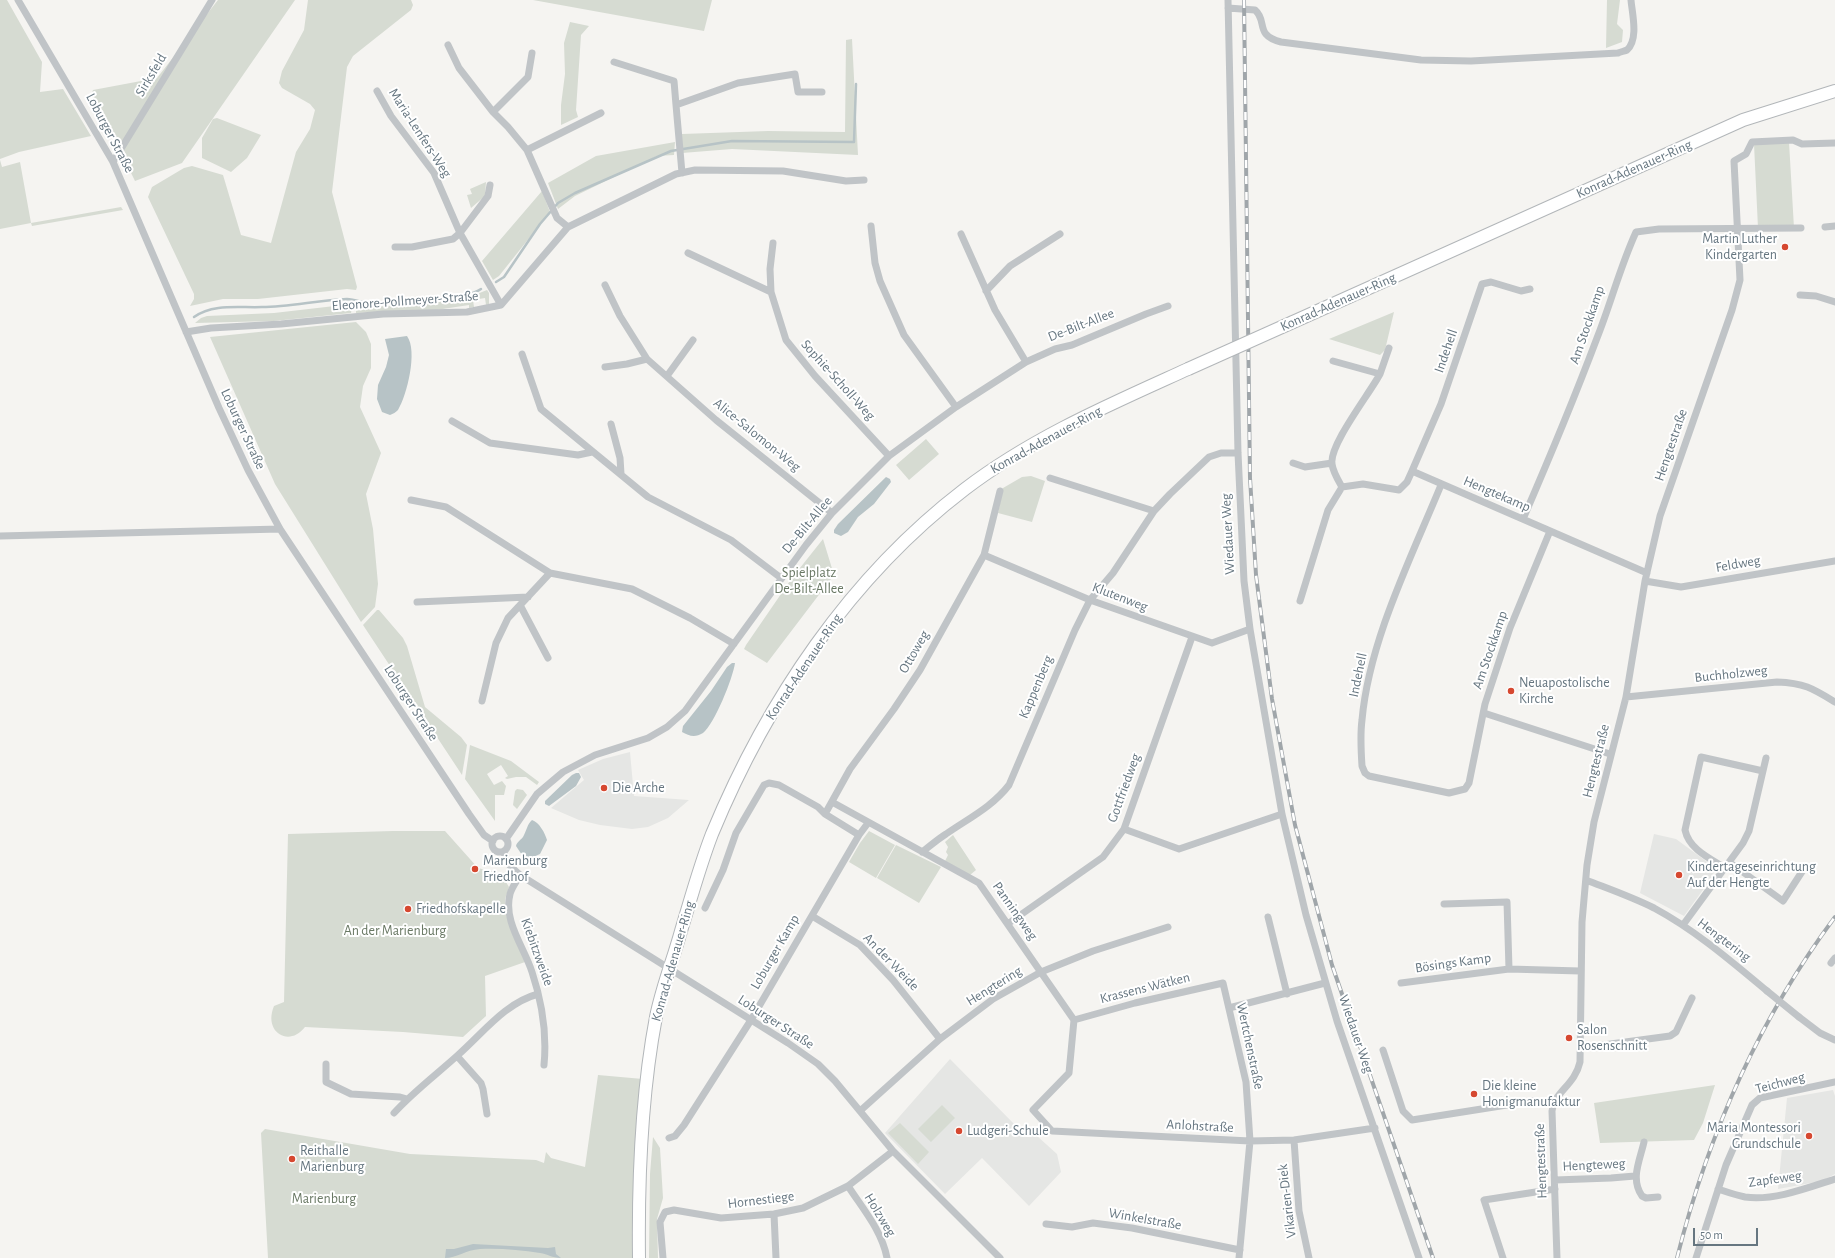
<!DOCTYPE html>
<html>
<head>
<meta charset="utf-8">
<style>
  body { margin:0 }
  #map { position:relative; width:1835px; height:1258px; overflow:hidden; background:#f5f4f1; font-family:"Alegreya Sans",sans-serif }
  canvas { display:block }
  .scale { position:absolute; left:1693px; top:1228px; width:65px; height:18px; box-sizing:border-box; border:2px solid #667680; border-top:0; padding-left:5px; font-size:12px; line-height:14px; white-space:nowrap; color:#667680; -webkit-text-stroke:3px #fff; paint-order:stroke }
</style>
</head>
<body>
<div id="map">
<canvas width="1835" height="1258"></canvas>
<div class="scale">50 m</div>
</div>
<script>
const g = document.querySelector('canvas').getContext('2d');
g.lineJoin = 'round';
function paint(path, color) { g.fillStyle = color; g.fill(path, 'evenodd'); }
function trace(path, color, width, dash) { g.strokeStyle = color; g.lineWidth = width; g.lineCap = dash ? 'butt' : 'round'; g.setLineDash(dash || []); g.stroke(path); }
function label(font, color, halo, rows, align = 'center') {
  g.font = font + ' "Alegreya Sans",sans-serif'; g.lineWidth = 4; g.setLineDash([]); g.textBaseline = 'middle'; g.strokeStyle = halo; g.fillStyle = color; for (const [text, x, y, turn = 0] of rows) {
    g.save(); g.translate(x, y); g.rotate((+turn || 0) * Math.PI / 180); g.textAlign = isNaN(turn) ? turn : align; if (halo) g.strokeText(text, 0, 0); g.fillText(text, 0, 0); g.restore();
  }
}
paint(new Path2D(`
  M630,752L634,796L689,800L668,818L648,827L632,829L600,825L579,820L551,808L584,780L578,770L603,759Z
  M1654,834L1676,839L1710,864L1714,869L1713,876L1684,916L1640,893Z
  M950,1059L1019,1129L1026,1126L1057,1154L1061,1172L1029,1206L982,1158L945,1194L885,1133Z
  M1833,1090L1835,1096V1174L1822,1181L1778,1189L1787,1098Z`), '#e5e6e4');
paint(new Path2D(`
  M0,0H7L42,62L40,92L63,89L91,136L19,152L0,159Z
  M218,0H295L182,163L135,181L92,93L93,90L157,78Z
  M308,0H411L413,5L411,10L353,56L347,67L332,192L357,287L356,290L347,289L258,299H223L190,306L194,299V294L148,197L152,187L184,168L192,166L223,175L241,235L271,243L296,152L310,129L315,110L310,104L282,88L279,83L282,71L304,30Z
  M533,0H712L704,31Z
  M1607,0H1620L1617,24L1623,30L1622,42L1606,48Z
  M570,22L589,26L581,35L576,110L578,117L561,125V105L565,74L564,43Z
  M852,39L858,155L732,149L682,153V134L768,131L845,132L846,40Z
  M217,118L261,135L247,158L231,172L202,158V138L213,119Z
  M675,142L674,155L657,156L575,196L558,209L548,183L596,156Z
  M1789,142L1794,228H1758L1754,144Z
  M0,160L2,167L20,162L31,223L121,207L123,210L32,226L31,223L0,229Z
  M486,182L485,196L471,208L467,195L472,194L470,189Z
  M542,191L550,212L499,276L493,280L482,261Z
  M487,290L489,293V304L486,305L485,298L473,300L474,307L469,308V305L436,310L356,313V305L365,307L418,305L472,296Z
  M352,304L353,305L351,313L274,321L195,323L201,318L207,316L274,313Z
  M1394,312L1385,350L1380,355L1329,339Z
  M356,322L366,332L371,344V368L363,386L360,407L381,453L366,494L373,529L378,584L375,607L361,622L275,484L210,337Z
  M926,439L939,454L909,480L896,465Z
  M1031,476L1045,481L1032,522L998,513L1003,488L1022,477Z
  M823,539L834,575L767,663L744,649L746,645L792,578Z
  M377,610H379L403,638L407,646L425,707L461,737L467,745L462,775L363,625Z
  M470,745L511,761L539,782L537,785L526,777H516L507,779L505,778L508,776L501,765L487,774L494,785L502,781L506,786L504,795H495V821L465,779Z
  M517,789L523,790L527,795L517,809L513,805L515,791Z
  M393,831H445L478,868L501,874L509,887L505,899V912L525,962L485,976L486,1016L463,1037L403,1032L305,1027C289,1048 263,1032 274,1006L284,1002L288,834Z
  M869,831L895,845L876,878L849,862L860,843Z
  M953,835L976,870L970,875L945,861L948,855L946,852L948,847L945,842Z
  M896,845L941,867L919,903L877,878Z
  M598,1075L643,1079L633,1258H268L261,1133L265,1129L410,1154L536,1160L544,1163L546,1152L551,1158L585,1167Z
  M1715,1085L1703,1123L1694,1140L1600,1143L1594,1103Z
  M942,1105L955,1118L931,1142L918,1129Z
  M900,1123L929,1152L918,1164L888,1133Z
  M653,1137L660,1148L663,1198L657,1219L658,1258H649L650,1174Z`), '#d6dbd2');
paint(new Path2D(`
  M407,336C418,351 407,395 398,410C396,412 393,414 390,415L382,412L377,399L378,385L386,367L389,355L385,339Z
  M886,477L890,479L891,482L874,504L858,517L848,532L841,536L834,533V530L838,524Z
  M732,663H735C733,678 714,725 703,733C695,738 689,736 682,732L683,726L711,691L727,667Z
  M576,773H579L581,777L576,786L549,806L545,804V801L572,775Z
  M532,820C539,822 545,833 547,840L540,854L531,858L522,855L516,846C517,841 522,840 524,835C527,829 527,825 532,820Z
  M473,1244L548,1248L555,1247L556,1254L561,1258C552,1258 548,1254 540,1253C521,1250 499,1248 480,1249C466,1250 456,1258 445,1258L446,1249H454Z`), '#b7c3c6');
trace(new Path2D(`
  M496,282L504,277L540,224L558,203L575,193L671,151L732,141L854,142L856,84
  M194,317C213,303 240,308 262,307C290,307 318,300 347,299C356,299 364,304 373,304C396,304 464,301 481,289`), '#b7c3c6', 2.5);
const primary = new Path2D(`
  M1293,322L1743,120L1835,91
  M639,1258C638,1178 641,1096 656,1017C662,987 673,960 681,931C691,898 700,865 712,834C767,701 850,577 965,489C1033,437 1111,404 1188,369`);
trace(primary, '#b2b6b9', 14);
trace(new Path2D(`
  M18,0L113,162L219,408L248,470L280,529L469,814L484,835L493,841
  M1228,0L1238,453L1244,581L1250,629L1282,814L1306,915L1337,1021L1419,1258
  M1228,8L1255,10C1268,21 1254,35 1281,42L1421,60L1471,61L1618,53C1620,52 1625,51 1627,50C1639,39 1632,13 1631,0
  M448,45L459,68L493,112L508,127L527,150L557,218L568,227
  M614,62L674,81L676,105
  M377,91L391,116L434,173L460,233L501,305
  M493,112L528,77L532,53
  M527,150L601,113
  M113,162L212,0
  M682,173L676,105L738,83L795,74L798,92H822
  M871,226L875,263L880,281L904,335L956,407
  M1825,227L1835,226
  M961,234L995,310L1026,362
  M773,243L770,269L771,292L786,340L815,376L889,456
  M395,247H412L453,239L460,233L488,196L490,185
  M688,253L771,292
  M605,285L620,316L647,359L716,420L832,513
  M986,291L1010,266L1060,234
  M1800,295L1816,296L1835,302
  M186,332L211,328L281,324L383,314L467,312L501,305L568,227L676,174L695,170L783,171L846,181L864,180
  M522,354L541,409L648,497L731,540L781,578
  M1333,361L1380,374C1370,393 1329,445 1332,464C1333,472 1338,480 1342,487
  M605,367L627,364L647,359
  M1380,374L1389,348
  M667,376L693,340
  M452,421L490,443L578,455L592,452
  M611,424L620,458L621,474
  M1293,463L1305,467L1332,463
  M1412,471L1441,404L1482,284L1491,282L1521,291L1530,289
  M1050,478L1154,511
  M1441,485C1411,558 1369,641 1362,720C1360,735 1361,751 1362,766L1365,773L1369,776L1449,793L1465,789L1469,783L1485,704L1510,628L1550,531
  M411,500L446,507L550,573L632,589L690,618L734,644
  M1523,519C1549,459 1574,399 1597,338C1611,303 1620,267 1636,232L1659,229L1801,228
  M0,536L280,529
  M984,555L1090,600L1212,643L1250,629
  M1645,581L1681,587L1835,561
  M1300,601L1328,510L1342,487L1363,484L1399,490L1407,482L1412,471L1647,573
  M417,602L528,597
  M520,605L548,658
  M1626,697L1777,682C1804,683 1812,688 1835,702
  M482,701L496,643L508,618L550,573
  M1484,713L1610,754
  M832,802L979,883L1074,1020
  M825,814L850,769L894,709L920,670L984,555L1000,491
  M1124,829L1179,849L1282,814
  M492 844a8 8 0 1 1 16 0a8 8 0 1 1-16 0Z
  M506,839L537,794L563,772L595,755L648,738L667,727L685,711L806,545L832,513L889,456L956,407L1026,362L1055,349L1072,345L1146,314L1168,306
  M504,851C505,863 512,868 520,875L788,1043L818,1064L835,1081L893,1151L1000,1258
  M922,852C930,846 938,839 946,834C969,818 992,807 1009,785L1075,630L1090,600L1113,573L1154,511L1170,494L1209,457L1221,453H1238
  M1729,862L1783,901L1805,867
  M1725,868C1709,858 1689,849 1685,830L1701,757L1763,771
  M520,875C517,881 512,887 510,894C503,921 524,947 532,972C542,1002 547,1034 544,1065
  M1586,880C1609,889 1632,897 1654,908C1695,930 1731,961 1767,991
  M1444,904L1507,902L1509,969
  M705,908L723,870L736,833L764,785L769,783L779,785L818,807L825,814L859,835L868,823
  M812,916L860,945L893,980L940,1039
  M1268,917L1287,994
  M1009,923L1103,857L1124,829L1192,637
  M1683,925L1743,843L1749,831L1766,758
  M1831,963L1835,958
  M1401,983L1509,969L1580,971
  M1229,1008L1325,983
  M1799,1017L1820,1033L1835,1040
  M1074,1020L1069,1073L1033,1110L1052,1131L1250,1141L1294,1140L1375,1128
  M1074,1020L1135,1003L1223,983L1246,1082L1250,1141L1239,1258
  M1581,1048L1670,1036L1676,1032L1692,998
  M1383,1050L1403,1111L1412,1120L1532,1101L1553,1103
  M457,1056L481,1083L483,1089L487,1114
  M326,1064V1082L351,1094L400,1097L407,1099
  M860,1111L940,1039L993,999L1041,972L1093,951L1168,927
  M394,1113C413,1092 437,1074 458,1055C483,1033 505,1003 538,994
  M669,1138L675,1136L684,1125L751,1020L859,835
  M1294,1140L1299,1211L1309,1258
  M1644,1142C1640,1160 1630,1179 1642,1196L1646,1198L1658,1197
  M1555,1180L1611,1178L1635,1176
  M848,1186C863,1209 882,1231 887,1258
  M1718,1189C1727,1192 1735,1195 1745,1197C1774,1201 1807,1188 1835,1179
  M774,1214L776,1258
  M1046,1224L1072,1227L1093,1223L1132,1228L1240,1250
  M663,1258L660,1222L665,1212L674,1210L721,1218L774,1214L803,1208L848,1186L893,1151
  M1503,1258L1484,1200L1555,1189
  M1557,1258L1552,1111C1554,1092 1575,1085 1580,1062L1582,922L1587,865L1594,822L1626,697L1645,581L1660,516L1732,310L1740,280L1734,161L1746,154L1752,142L1793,140L1802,144L1835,143
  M1696,1258L1726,1165L1752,1105L1760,1098L1835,1082`), '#c0c4c7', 7);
trace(primary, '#fff', 12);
const rail = new Path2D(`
  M1244,0L1250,478L1256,575L1272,699L1295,825L1332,965L1433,1258
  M1677,1258C1708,1135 1759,1019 1835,917`);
trace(rail, '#a0a6aa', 4);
trace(rail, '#fff', 2.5, [8]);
const primaryBridge = new Path2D(`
  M1188,369L1293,322`);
trace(primaryBridge, '#b2b6b9', 14, []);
trace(new Path2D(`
  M1767,991L1799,1017`), '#c0c4c7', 7);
trace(primaryBridge, '#fff', 12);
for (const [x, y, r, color] of [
  [1785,247,4,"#d64830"],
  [1511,691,4,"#d64830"],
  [604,788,4,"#d64830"],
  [475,869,4,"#d64830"],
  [1679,875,4,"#d64830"],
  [408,909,4,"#d64830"],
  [1569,1038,4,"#d64830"],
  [1474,1094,4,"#d64830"],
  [959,1131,4,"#d64830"],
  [1809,1136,4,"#d64830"],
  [292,1159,4,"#d64830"]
]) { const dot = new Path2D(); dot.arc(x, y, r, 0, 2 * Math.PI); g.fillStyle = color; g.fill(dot); trace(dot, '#fff', 1.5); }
label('14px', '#667680', '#fff', [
  ["Sirksfeld",151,75,-59],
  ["Loburger Straße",110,133,62],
  ["Maria-Lenfers-Weg",420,133,57],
  ["Konrad-Adenauer-Ring",1634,169,-24],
  ["Eleonore-Pollmeyer-Straße",405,301,-4],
  ["Konrad-Adenauer-Ring",1338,302,-24],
  ["De-Bilt-Allee",1081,325,-21],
  ["Am Stockkamp",1587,325,-71],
  ["Indehell",1446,351,-71],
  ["Sophie-Scholl-Weg",838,380,48],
  ["Loburger Straße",243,429,65],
  ["Alice-Salomon-Weg",757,435,39],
  ["Konrad-Adenauer-Ring",1046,440,-29],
  ["Hengtestraße",1671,445,-71],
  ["Hengtekamp",1497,494,23],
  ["De-Bilt-Allee",807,525,-50],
  ["Wiedauer Weg",1228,534,-93],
  ["Feldweg",1738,564,-10],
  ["Klutenweg",1120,597,21],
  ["Am Stockkamp",1490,650,-71],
  ["Ottoweg",914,652,-60],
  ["Konrad-Adenauer-Ring",804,667,-56],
  ["Buchholzweg",1731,674,-6],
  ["Indehell",1358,675,-78],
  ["Kappenberg",1036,687,-67],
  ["Loburger Straße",411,703,57],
  ["Hengtestraße",1596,761,-76],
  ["Gottfriedweg",1124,788,-70],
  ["Panningweg",1015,911,55],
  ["Hengtering",1724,940,37],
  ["Kiebitzweide",537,952,70],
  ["Loburger Kamp",775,952,-60],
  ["Konrad-Adenauer-Ring",673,961,-74],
  ["An der Weide",891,962,46],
  ["Bösings Kamp",1453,963,-8],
  ["Hengtering",994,986,-32],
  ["Krassens Wätken",1145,988,-14],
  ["Loburger Straße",776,1022,33],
  ["Wiedauer Weg",1356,1034,71],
  ["Wertchenstraße",1250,1046,78],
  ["Teichweg",1780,1083,-15],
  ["Anlohstraße",1200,1126,3],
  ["Hengtestraße",1541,1161,-92],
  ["Hengteweg",1594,1165,-3],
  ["Zapfeweg",1775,1179,-8],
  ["Hornestiege",761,1200,-7],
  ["Vikarien-Diek",1287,1201,-97],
  ["Holzweg",880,1215,59],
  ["Winkelstraße",1145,1219,10]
]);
label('14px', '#667680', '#fff', [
  ["Martin Luther",1777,239,"right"],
  ["Kindergarten",1777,255,"right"],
  ["Neuapostolische",1519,683],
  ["Kirche",1519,699],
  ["Die Arche",612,788],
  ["Marienburg",483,861],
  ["Friedhof",483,877],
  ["Kindertageseinrichtung",1687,867],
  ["Auf der Hengte",1687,883],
  ["Friedhofskapelle",416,909],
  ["Salon",1577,1030],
  ["Rosenschnitt",1577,1046],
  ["Die kleine",1482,1086],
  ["Honigmanufaktur",1482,1102],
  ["Maria Montessori",1801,1128,"right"],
  ["Grundschule",1801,1144,"right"],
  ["Ludgeri-Schule",967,1131],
  ["Reithalle",300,1151],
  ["Marienburg",300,1167]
], 'left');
label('14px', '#697864', '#fff', [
  ["Spielplatz",809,573],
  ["De-Bilt-Allee",809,589],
  ["An der Marienburg",395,931],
  ["Marienburg",324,1199]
]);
</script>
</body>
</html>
